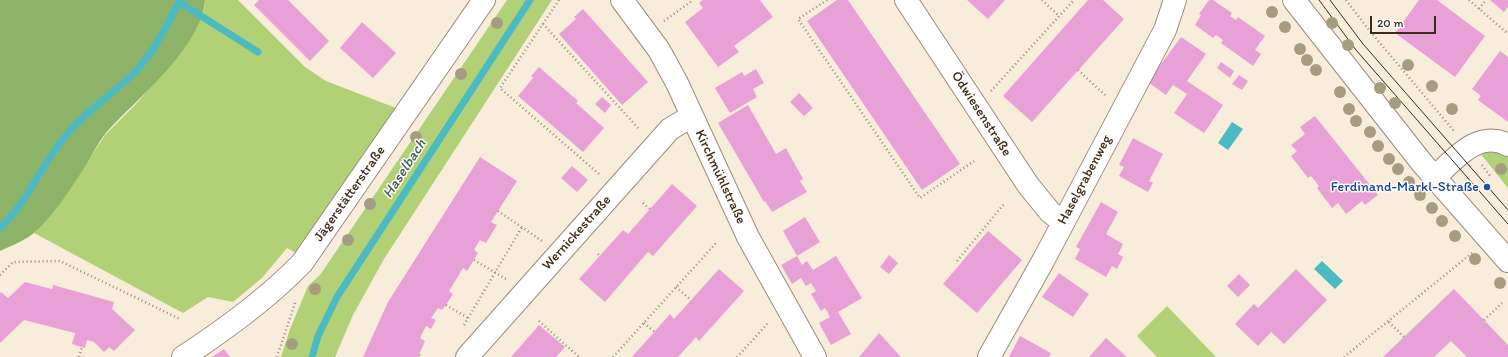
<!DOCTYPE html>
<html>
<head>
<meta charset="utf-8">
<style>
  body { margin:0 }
  #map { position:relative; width:1508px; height:357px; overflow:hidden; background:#f8ecdb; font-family:Itim,sans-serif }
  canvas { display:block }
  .scale { position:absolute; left:1370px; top:16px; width:66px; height:18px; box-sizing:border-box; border:2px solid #3b2a1e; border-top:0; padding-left:5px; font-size:12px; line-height:14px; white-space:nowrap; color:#3b2a1e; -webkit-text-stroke:3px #fdfcf7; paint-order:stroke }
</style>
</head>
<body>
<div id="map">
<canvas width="1508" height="357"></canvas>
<div class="scale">20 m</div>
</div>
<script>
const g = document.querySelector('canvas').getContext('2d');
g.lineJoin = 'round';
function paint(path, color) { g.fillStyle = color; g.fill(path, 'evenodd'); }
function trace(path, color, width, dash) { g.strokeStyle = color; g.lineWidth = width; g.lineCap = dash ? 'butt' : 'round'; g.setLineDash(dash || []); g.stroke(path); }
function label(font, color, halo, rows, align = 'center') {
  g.font = font + ' Itim,sans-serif'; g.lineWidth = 3; g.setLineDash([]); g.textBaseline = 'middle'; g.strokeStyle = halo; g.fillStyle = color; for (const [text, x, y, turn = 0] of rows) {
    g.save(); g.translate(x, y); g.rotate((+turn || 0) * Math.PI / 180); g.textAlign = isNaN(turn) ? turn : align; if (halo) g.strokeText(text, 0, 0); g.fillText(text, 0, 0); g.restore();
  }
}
paint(new Path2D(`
  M205,0H238L305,67L326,81L396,108L296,253L287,248L262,278L233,302L208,297L183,313L34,233L65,196L105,135L135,105L180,54L196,29L204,9Z
  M507,0H552L384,259L353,315L335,357H281L290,329L308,286L320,275Z
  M1485,151H1501L1508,156V188L1480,153Z
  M1167,306L1216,357H1157L1137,336Z`), '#b2d177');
paint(new Path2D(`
  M0,0H205C201,49 136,99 105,134C98,143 92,155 86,165C72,187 54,215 35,232C26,240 11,246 0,251Z`), '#8db368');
paint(new Path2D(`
  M1232,122L1243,129L1228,150L1218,143Z
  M1322,261L1343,281L1335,289L1314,269Z`), '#4bbac2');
trace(new Path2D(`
  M0,228C26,204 41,166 64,138C83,114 108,97 131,76C152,56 166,27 179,2L258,52
  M312,357L318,336L337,297L530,0`), '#4bbac2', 7);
paint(new Path2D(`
  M259,0H288L329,41L310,61L254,5Z
  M703,0H760L773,17L734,46L739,52L718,67L685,22L703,8L699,3Z
  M837,0H848L960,164L922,190L807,21Z
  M967,0H1005L988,19Z
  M1088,0H1103L1124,19L1032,122L1003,96Z
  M1209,0H1213L1232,13L1230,16L1236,20L1238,17L1265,36L1255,50L1261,54L1253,66L1221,43L1223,40L1216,35L1213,38L1195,25L1201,15L1199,14Z
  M1419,0H1437L1485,36L1455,77L1395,33Z
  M1490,0H1508V7L1504,12Z
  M583,9L648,82L622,105L559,34L576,19L574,17Z
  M362,22L396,53L373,78L340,48Z
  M1181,37L1206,54L1187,81L1223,105L1204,133L1174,113L1187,94L1173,85L1166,95L1149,83L1159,61L1162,63Z
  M1500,51L1508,57V122L1478,100L1481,96L1472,89Z
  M1221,62L1234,71L1230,78L1217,68Z
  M539,67L578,101L576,103L604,128L583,152L518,96L533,78L531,76Z
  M756,69L764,83L753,89L757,97L730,113L715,88L742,72L744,76Z
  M1239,75L1248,81L1242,90L1232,84Z
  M799,93L813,108L804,116L790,102Z
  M602,97L611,105L605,113L595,104Z
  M748,105L776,154L786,148L803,179L800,181L807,192L772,212L765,201L764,202L718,123Z
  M1315,116L1378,195L1365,205L1362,201L1346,214L1338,203L1332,208L1317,188L1319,186L1311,176L1308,178L1291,156L1297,151L1291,145L1305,134L1300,127Z
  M1133,138L1163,154L1149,181L1153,183L1148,192L1119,176L1124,167L1119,165Z
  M480,157L517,181L491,222L497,225L486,243L480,240L474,250L478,253L467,271L463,268L449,291L453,294L446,305L442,310L438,308L431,318L436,320L431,329L426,326L420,338L425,341L418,357H363L388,302Z
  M572,166L588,180L577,192L561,178Z
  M672,184L697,206L653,256L648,252L605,302L579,279L623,230L628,234Z
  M1101,202L1118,212L1106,234L1123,244L1118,254L1123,257L1117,269L1112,266L1106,277L1075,259L1080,249L1076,247Z
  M805,217L820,242L797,256L783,231Z
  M988,231L1022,260L977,313L943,284Z
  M889,255L898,263L889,274L880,267Z
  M797,256L802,265L807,261L813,270L836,256L862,298L838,312L851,334L831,345L819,323L830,317L825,308L821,311L811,294L816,291L811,283L806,286L801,278L792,284L781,265Z
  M719,269L744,291L699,341L696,337L678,357H632L670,314L674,319Z
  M1296,269L1327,300L1284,344L1271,332L1258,346L1235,324L1254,304L1258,308Z
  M1059,273L1089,294L1073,317L1042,297Z
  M1239,274L1250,285L1238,297L1227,286Z
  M25,282L52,289L53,285L114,302L112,309L135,330L114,351L109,347L104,352L94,342L87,340L85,348L72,344L75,333L24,320L0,343V293L1,292L8,298Z
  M1454,289L1508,345V357H1467L1451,341L1434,357H1383Z
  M539,325L565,347L556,357H511Z
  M879,333L901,357H859Z
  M1020,336L1051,353L1049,357H1009Z
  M1106,338L1127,357H1089Z
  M224,349L230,357H212Z`), '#e8a1d7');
const street = new Path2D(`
  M622,0L659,50L677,83L748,237L815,357
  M906,0L1028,185L1050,212L1063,222
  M1434,178C1455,159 1478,129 1508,145
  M183,357C226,329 266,300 302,263L484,0
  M467,357L670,129L692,116
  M989,357L1043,261L1165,30L1175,0`);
const secondary = new Path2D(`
  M1294,0L1422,163L1508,261`);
trace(street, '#9a8b7c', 24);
trace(secondary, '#9a8b7c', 24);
trace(new Path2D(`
  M559,0L500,88L599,174
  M827,0L798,19L920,198L974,161
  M1042,0L1059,16
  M1346,0L1369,30L1454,131
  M1469,0L1508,34
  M1479,9L1486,0
  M664,21L693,0
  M543,24L640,130
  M1078,70L1106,96
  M991,91L1073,1
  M1482,165L1491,177
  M643,203L650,209
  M498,211L542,241
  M598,254L600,256
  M474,260L506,279
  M957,261L1004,204
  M0,275L13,262L60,261L180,319
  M676,287L691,300
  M446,305L468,318
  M1484,320L1502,303
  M539,321L579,357
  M1389,322L1404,337
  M644,323L655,332
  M464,325L522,227
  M419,355L422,357
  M79,357L82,347
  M277,357L296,300
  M613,357L717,242
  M737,357L769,322
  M1344,357L1472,253`), '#9a8b7c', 2.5, [1, 3]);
trace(street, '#fff', 22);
trace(secondary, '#fff', 22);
trace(new Path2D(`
  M1319,0L1356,50L1508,224
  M1330,0L1363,44L1508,210`), '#3b2a1e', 1);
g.fillStyle = '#a49d82';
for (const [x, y] of [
  [1272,12],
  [497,23],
  [1332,23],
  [1285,27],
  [1348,45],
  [1300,49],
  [1307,60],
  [1408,65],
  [1316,70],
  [461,74],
  [1432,86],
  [1380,88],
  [1340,92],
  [1395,103],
  [1349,109],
  [1452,109],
  [1356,121],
  [1370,132],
  [416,137],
  [1378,146],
  [1389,159],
  [1398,169],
  [1501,169],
  [1409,182],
  [1420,195],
  [370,204],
  [1432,208],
  [1442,221],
  [1455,236],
  [348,240],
  [1475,259],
  [1500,283],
  [315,289],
  [292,344]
]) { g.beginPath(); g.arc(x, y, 6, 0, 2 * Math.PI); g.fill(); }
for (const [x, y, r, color] of [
  [1487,187,4,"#1a4fb4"]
]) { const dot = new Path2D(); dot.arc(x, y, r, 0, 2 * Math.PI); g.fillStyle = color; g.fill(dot); trace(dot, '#fdfcf7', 1.5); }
label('14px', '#3b2a1e', '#fdfcf7', [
  ["Ödwiesenstraße",981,114,57],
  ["Kirchmühlstraße",720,177,65],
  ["Haselgrabenweg",1085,180,-62],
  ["Jägerstätterstraße",350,194,-55],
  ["Wernickestraße",577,233,-48]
]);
label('14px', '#164399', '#fdfcf7', [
  ["Ferdinand-Markl-Straße",1479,187]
], 'right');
label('italic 15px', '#415c57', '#fdfcf7', [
  ["Haselbach",405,169,-57]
]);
</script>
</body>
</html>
